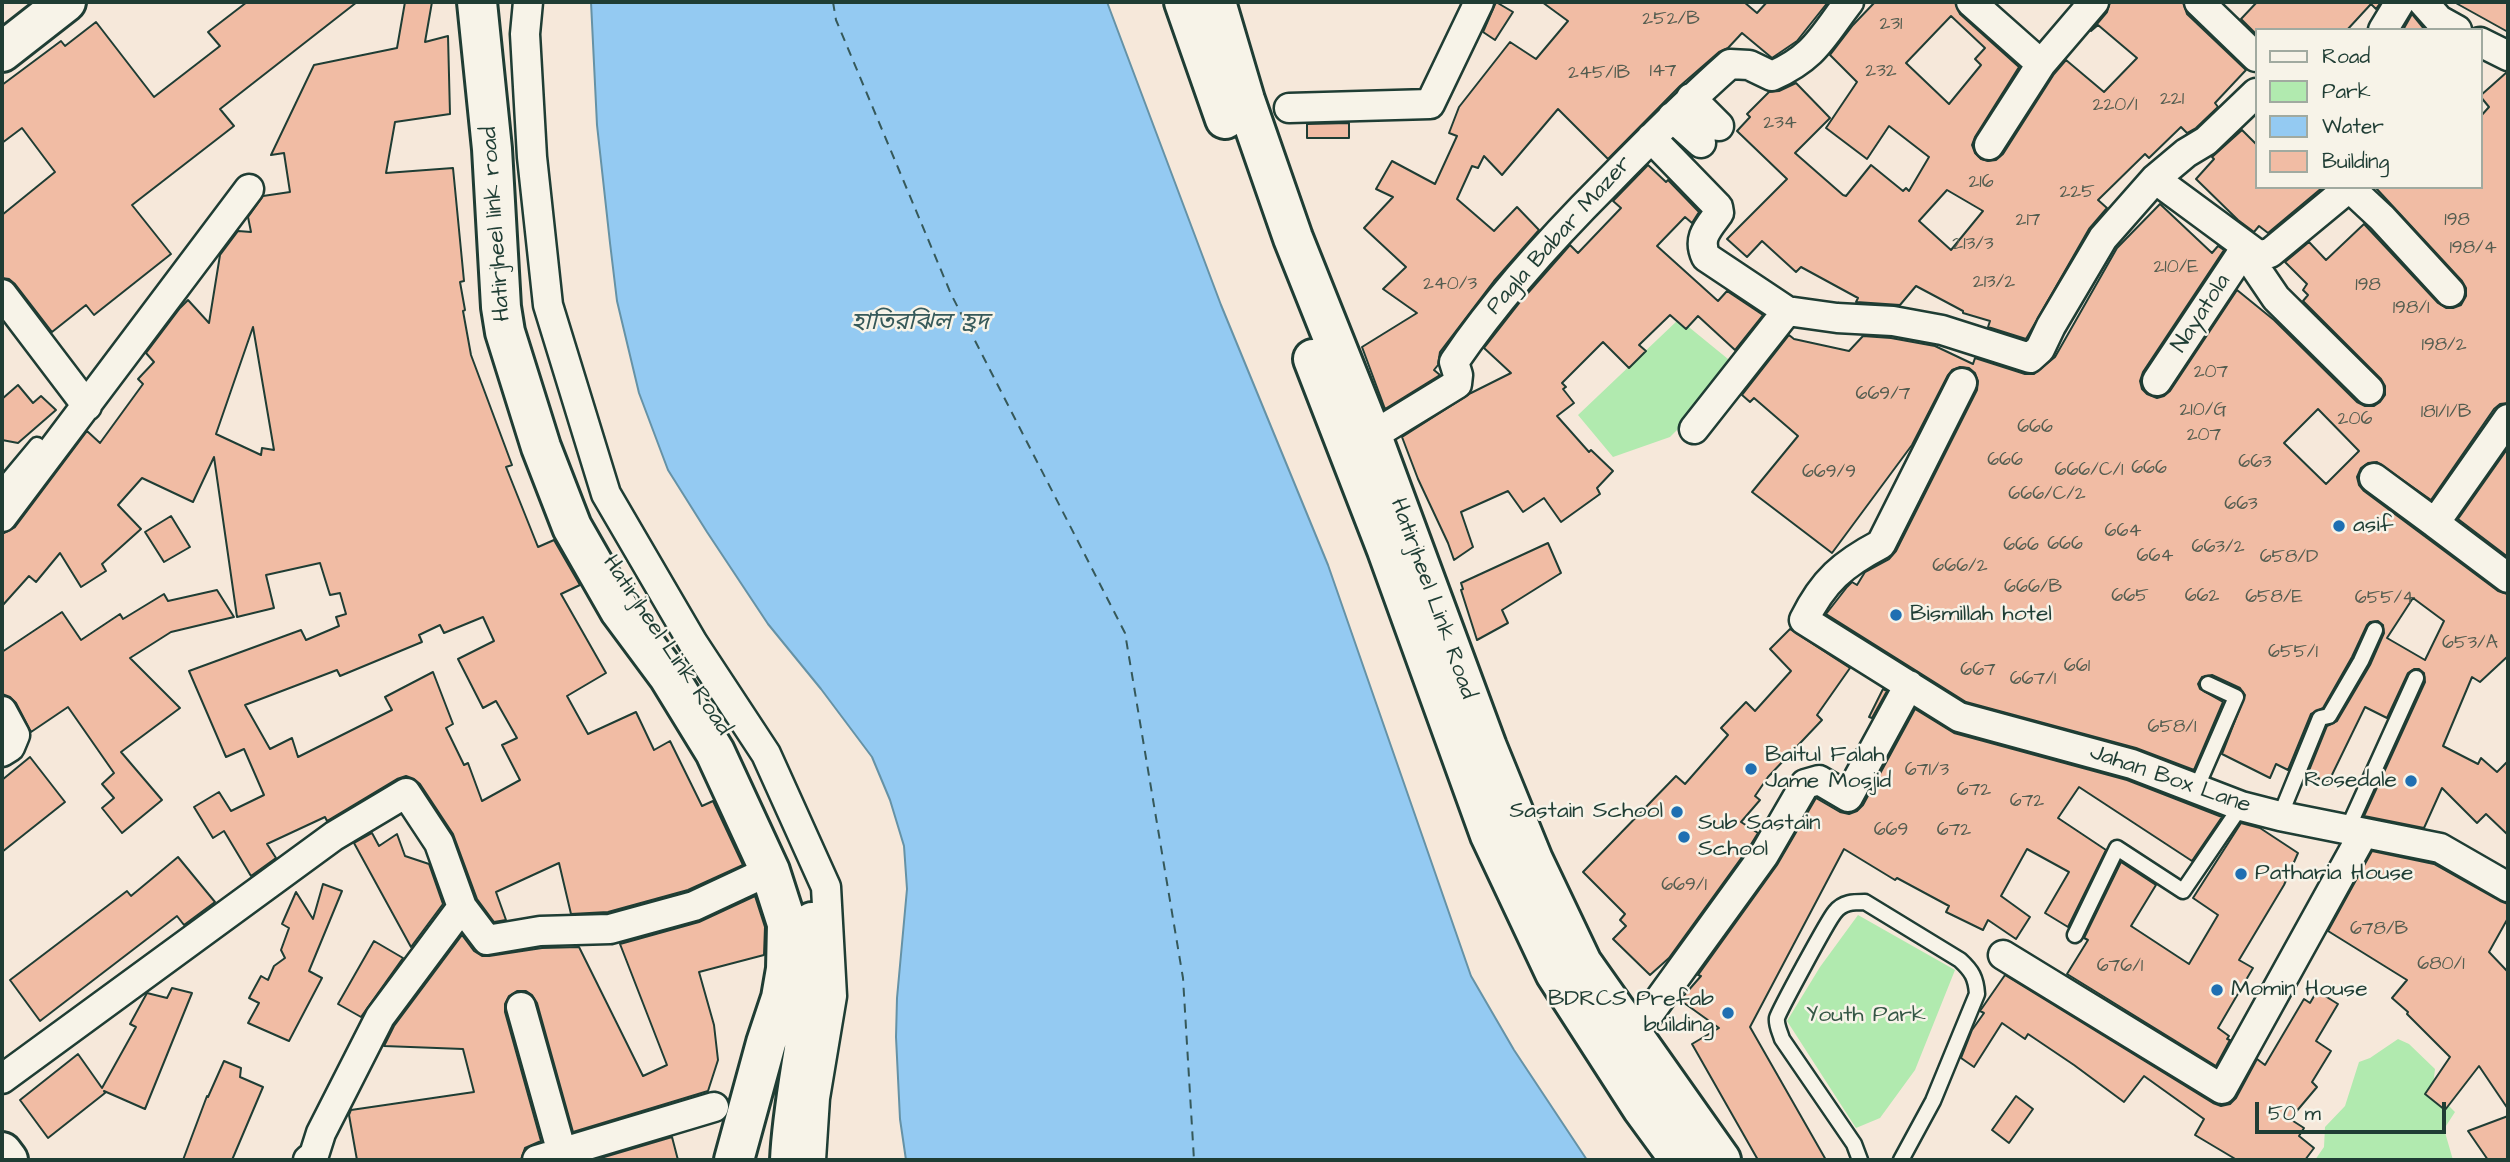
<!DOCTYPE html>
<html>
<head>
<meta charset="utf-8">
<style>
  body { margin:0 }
  #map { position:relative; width:2510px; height:1162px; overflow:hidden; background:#f6e8da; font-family:"Architects Daughter",sans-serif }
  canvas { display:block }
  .frame { position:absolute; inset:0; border:4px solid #1f3d34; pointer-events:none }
  .legend { position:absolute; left:2255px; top:28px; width:228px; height:161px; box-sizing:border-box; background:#f7f3e8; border:2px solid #a1aaa0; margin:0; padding:9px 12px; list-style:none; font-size:21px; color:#1f3d34 }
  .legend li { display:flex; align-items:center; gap:14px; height:35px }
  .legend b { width:35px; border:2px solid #a1aaa0 }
  .scale { position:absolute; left:2255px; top:1102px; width:191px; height:32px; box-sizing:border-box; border:4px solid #1f3d34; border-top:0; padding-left:9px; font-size:21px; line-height:24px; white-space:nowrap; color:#1f3d34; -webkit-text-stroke:5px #f7f3e8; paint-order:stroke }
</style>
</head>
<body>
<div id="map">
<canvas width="2510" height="1162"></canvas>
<div class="frame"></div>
<ul class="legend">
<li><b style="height:9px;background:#f7f3e8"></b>Road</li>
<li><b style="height:19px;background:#b1eaaf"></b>Park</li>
<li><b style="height:19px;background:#94caf2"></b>Water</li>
<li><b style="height:19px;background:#f1bca4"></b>Building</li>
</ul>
<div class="scale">50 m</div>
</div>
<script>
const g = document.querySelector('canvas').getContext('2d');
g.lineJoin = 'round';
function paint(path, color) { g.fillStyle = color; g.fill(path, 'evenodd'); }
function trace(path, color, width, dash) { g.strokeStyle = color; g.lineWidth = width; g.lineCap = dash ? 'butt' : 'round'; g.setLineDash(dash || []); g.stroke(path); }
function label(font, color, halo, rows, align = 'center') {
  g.font = font + ' "Architects Daughter","Noto Sans Bengali",sans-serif'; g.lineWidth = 5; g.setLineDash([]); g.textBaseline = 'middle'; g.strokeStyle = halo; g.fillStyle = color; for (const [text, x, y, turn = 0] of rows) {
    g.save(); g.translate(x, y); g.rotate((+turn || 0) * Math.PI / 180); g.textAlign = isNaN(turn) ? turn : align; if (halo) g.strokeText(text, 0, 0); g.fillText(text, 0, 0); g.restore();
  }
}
paint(new Path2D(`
  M1679,319L1739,368L1670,437L1613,457L1578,415Z
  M1858,915L1955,970L1915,1070L1880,1118L1856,1128L1787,1021L1820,967Z
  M2398,1039L2409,1044L2435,1069L2432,1094L2445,1102L2455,1112L2444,1129L2453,1160H2315L2324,1147L2325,1127L2345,1106L2359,1062L2370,1058Z`), '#b1eaaf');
const water = new Path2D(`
  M591,2H1107L1221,305L1328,565L1471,976L1514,1050L1587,1160H906L900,1119L896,1037L897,998L907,889L904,846L890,800L872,757L821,689L768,624L707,532L668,470L639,393L617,301L610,243L597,125Z`);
paint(water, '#94caf2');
trace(water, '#6592a6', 2);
trace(new Path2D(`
  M833,2L836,20L951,294L1125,633L1183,978L1194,1160`), '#36595a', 2, [9, 7]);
const building = new Path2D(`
  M247,2H357L220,109L234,126L132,205L171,254L94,315L86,305L52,332L15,284L9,279L2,278V215L55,172L22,128L2,143V85L61,41L65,46L96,22L154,97L220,46L208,32Z
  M405,2H432L425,42L448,36L450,114L395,122L386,173L453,168L464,281L460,282L465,310L463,311L471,355L512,465L506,467L538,547L554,540L580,585L561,594L606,673L567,696L588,734L636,712L654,750L670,741L702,806L713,801L743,865L688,890L608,912L571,914L559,863L496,892L506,920L494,922L477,899L453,834L420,784L414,779L406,776L397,779L327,821L325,817L267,844L276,858L251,876L224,831L213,838L194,807L219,792L231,811L264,795L244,749L226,757L189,671L301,630L306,640L339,626L336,617L346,614L340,593L330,595L320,563L266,575L274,608L237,617L214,457L193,502L142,478L118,505L141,529L102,564L106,571L81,587L60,553L36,582L29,576L2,606V534L15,527L87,431L100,443L143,384L138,379L154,362L146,353L180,308L188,300L209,323L220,255L238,231L251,232L248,217L263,196L290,192L284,153L271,155L314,65L397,48ZM253,327L274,450L262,448L261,455L216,434ZM483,617L494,641L458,659L483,708L496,701L517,738L502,745L520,780L482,801L468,763L464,765L446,728L453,724L433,672L385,697L392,710L298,757L292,738L270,749L245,705L337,670L340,676L422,642L419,635L440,625L444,633Z
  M1496,2L1513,12L1495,40L1483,32Z
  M1542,2H1744L1757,13L1767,2H1828L1797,41L1772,58L1742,33L1728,48L1719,52L1680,86L1608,159L1558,109L1502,175L1484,156L1478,168L1472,166L1457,199L1494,231L1517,207L1539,230L1494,281L1440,352L1438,365L1434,370L1440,375L1385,409L1362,347L1417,313L1383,289L1406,267L1364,228L1393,197L1376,189L1392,161L1435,184L1457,136L1449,133L1459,107L1510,42L1536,59L1568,21Z
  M1875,2H1955L1960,14L2019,67L1975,137L1972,145L1975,153L1981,159L1988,161L1996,160L2003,154L2054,74L2066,60L2104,92L2137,58L2098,25L2091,31L2107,12L2110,2H2183L2187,14L2246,70L2215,103L2218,107L2196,128L2187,133L2181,127L2149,158L2145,154L2098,200L2107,208L2089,229L2026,339L1988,327L1990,321L1963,313V311L1916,286L1900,305L1856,302L1858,298L1801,267L1796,272L1762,241L1747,257L1727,239L1787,179L1737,131L1750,117L1747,114L1769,92L1779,91L1796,83L1830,118L1795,153L1843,195L1846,196L1871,165L1903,191L1906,188L1909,191L1929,157L1889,126L1867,159L1826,128L1857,82L1830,55L1853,25ZM1951,16L1985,48L1975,59L1981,65L1949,104L1906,63ZM1947,190L1983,211L1951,250L1919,221Z
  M2257,2H2381L2376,9L2371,4L2347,30H2256V34L2241,19Z
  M2454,2H2508V32Z
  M2412,14L2425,30H2403Z
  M2507,72L2508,403L2500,404L2494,409L2431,500L2377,462L2368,463L2361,468L2357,477L2359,485L2364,491L2498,591L2508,594V656L2480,682L2472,677L2443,746L2478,764L2481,758L2497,772L2508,761V835L2486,814L2477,823L2442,788L2424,828L2364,816L2425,682L2424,673L2419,669H2414L2408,673L2387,718L2365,707L2328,783L2316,777L2314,783L2306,778L2327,726L2337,721L2370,665L2384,633L2383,625L2378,621L2370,622L2367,625L2352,657L2323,708L2311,714L2288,770L2276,764L2270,778L2222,754L2245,695L2240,688L2212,675L2202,677L2198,684L2200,689L2223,702L2194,770L2136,748L1966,702L1826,614L1847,587L1852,582L1857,585L1865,572L1889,559L1896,551L1977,390L1978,381L1975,373L1969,368L1960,367L1952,370L1948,375L1912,445L1832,553L1752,492L1798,436L1754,398L1750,402L1742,395L1789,335L1794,339L1849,351L1863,336L1891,338L1935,346L1973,364L1975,358L2025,374H2034L2055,357L2117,248L2160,204L2212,253L2218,246L2224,250L2143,372L2140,381L2142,389L2147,394L2157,398L2164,396L2170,391L2237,290L2274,320L2357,402L2365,406H2374L2380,402L2385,395V386L2381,379L2303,301L2308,295L2303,290L2307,284L2285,262L2309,242L2326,260L2364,224L2438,303L2446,308H2453L2461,305L2466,296V288L2462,281L2375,187H2480V117L2489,107L2480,96ZM2318,409L2359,451L2326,484L2284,443ZM2413,598L2444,621L2425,660L2387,638Z
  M1349,123V138H1307V124Z
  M2242,130L2256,144V187H2323L2268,233L2259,226L2254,232L2238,220L2196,179L2214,159L2212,157Z
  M1648,165L1666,182L1668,180L1699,212L1692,223L1685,217L1657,246L1718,301L1727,291L1763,315L1735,350L1698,316L1686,329L1670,315L1639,345L1646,351L1629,368L1603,342L1562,383L1566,387L1563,389L1574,403L1557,416L1589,452L1591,450L1613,471L1597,488L1600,494L1561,522L1544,498L1523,512L1508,491L1461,512L1473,547L1454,560L1448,543L1418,479L1402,437L1471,393L1511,373L1484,348L1520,302L1570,245L1578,253L1621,208L1613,201Z
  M18,385L33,403L41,396L56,410L18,443L2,440V399Z
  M2508,448V557L2458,519Z
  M171,516L190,547L164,562L145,532Z
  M1548,543L1561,573L1502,610L1508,623L1477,640L1461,590L1463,589L1461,583Z
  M217,590L234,617L171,632L130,658L180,708L121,752L162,800L122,833L102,808L114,798L102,784L114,773L68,707L31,732L16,703L10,697L2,694V652L62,612L81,640L120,614L123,619L164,594L168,601Z
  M1790,629L1850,668L1817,715L1822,720L1768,777L1755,796L1760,800L1741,822L1758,833L1750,846L1669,958L1650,975L1613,939L1626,926L1620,920L1625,914L1583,872L1676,776L1685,784L1728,735L1721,728L1746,702L1755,711L1791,671L1770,649Z
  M1883,689L1887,691L1872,718L1869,717Z
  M1915,709L1954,733L2127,780L2222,817L2192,861L2079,787L2058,818L2106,850L2068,927L2045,913L2069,872L2027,849L2001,896L2030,917L2016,939L1988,920L1983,930L1946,912L1949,906L1897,878L1895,880L1844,849L1750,1027L1826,1160H1758L1692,1044L1719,1028L1680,1000L1701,976L1698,975L1777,865L1816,798L1840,812L1849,814L1857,811L1863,805Z
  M30,757L65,802L2,852V780Z
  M2241,823L2260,828L2298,853L2284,885L2239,960L2253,968L2218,1028L2229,1036L2227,1039L2230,1040L2216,1066L2067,974L2088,940L2084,938L2121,862L2156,885L2131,926L2189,964L2218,915L2193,898Z
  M372,833L379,846L397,834L405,856L429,864L443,904L411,947L354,843Z
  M2372,851L2434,864L2500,901L2508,904V918L2489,952L2508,972V1109L2479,1066L2445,1110L2425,1094L2450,1057L2407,1014L2408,1012L2392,998L2407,980L2328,931Z
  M178,857L215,902L184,925L177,916L40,1021L10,980L127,891L131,896Z
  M323,884L342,891L309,971L322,978L289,1041L248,1023L259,1003L249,998L261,976L268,980L274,966L285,958L281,950L289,928L282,924L296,892L313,919Z
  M755,896L765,927L764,955L699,972L714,1025L718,1060L708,1091L573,1132L537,1003L532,995L526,991H517L509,996L505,1004V1012L541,1141L525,1148L521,1160H357L349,1115L351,1110L474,1092L463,1049L384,1046L394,1026L462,935L474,951L482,956H489L542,948L579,947L643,1076L667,1065L620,944L699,922Z
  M374,941L403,958L361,1017L338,1004Z
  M2005,975L2213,1103L2221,1106L2230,1104L2236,1098L2257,1059L2265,1065L2304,999L2310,1003L2317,991L2338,1004L2316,1041L2331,1051L2312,1082L2317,1087L2290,1119L2304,1128L2299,1136L2314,1148L2305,1160H2237L2195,1135L2204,1119L2144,1076L2124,1102L2074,1065L2028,1034L2025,1039L2002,1023L1974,1067L1961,1058L1972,1030L1984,1013L1980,1011Z
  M172,988L192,993L145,1109L104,1091L105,1093L48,1138L20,1100L78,1054L102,1088L136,1027L130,1024L147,993L167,998Z
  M224,1061L241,1068L240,1077L263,1087L232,1160H183L207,1096L208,1097Z
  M2016,1096L2033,1109L2009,1143L1992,1130Z
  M2508,1116V1160H2488L2468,1131Z
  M672,1137L678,1160H594Z`);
paint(building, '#f1bca4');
trace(building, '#1f3d34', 2);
const lane = new Path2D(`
  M2,487L37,445
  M2196,789L2236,697L2208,684
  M2280,816L2320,718L2329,716L2361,661L2375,630
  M2348,828L2416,678
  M2075,935L2117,848L2183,891L2241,806
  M1860,1160L1854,1144L1782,1039C1780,1032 1776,1025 1777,1018C1779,1011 1828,920 1835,912C1843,902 1853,902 1865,902L1960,960C1972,971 1976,978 1977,994L1933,1101L1901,1160`);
const street = new Path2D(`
  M528,2L525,34L532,157L548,305L606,494L693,643L766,754L826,887L832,996L815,1098L811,1160
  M1971,2L2041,64L2094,2
  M2199,2L2256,57
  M2423,2L2439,20L2457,30
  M2383,30L2400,2
  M2480,42L2508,56
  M1691,98L1719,126
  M1289,108L1430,104L1479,2
  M1672,117L1701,143
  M1651,138L1718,207L1719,213C1708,228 1697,238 1706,257L1787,311L1837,318L1893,321L1942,330L2030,358L2040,349L2051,326L2103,238L2155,179L2186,153L2206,141L2256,93
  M1989,145L2041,64
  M2155,179L2254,252L2255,267L2276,298L2369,390
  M2254,252L2261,255L2270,253L2345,191L2352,190L2382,218L2450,292
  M2,294L87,406
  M2157,381L2246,247
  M1962,383L1881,544C1843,564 1823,581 1804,620L1959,717L2132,764L2241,806L2280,816L2440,848L2508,887
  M2508,419L2435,523L2508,578
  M1694,429L1787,311
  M1372,436L1457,384L1458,375L1454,362C1498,297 1551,239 1607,183C1647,142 1687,102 1730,64L1749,65L1772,76C1815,57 1822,37 1849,2
  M2374,478L2435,523
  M2,517L249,189
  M2,711L15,735L10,747L2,752
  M462,907L487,940L540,931L610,929L694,906L756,877
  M2003,955L2222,1089L2363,834
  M521,1007L562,1153
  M1633,1036L1764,855L1805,784L1819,780L1848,797L1909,685
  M2,1079L334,836L406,793L439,843L462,907L380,1017L321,1133L314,1155L308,1160
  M537,1160L714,1107`);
const secondary = new Path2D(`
  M477,2L492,149L501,307L505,332L541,447L572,527L620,611L669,677L715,752L770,871L787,924L786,969L781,998L766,1043L734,1160
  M1184,2L1225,119
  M1216,2L1245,100L1293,238L1372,436L1487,747L1533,860L1582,963L1721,1160
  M2,52L66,2
  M1313,359L1387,550L1490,835L1555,973L1642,1108L1680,1160
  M2,1152L8,1160
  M790,1160C793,1093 812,1027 813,960C814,948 812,935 812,922`);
trace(lane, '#1f3d34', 19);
trace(street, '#1f3d34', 33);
trace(secondary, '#1f3d34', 44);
trace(lane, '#f7f3e8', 14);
trace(street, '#f7f3e8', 28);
trace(secondary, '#f7f3e8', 38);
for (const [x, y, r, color] of [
  [2339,526,7,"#1f6fb2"],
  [1896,615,7,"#1f6fb2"],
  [1751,769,7,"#1f6fb2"],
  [2411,781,7,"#1f6fb2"],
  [1677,812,7,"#1f6fb2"],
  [1684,837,7,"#1f6fb2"],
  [2241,874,7,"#1f6fb2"],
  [2217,990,7,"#1f6fb2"],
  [1728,1013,7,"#1f6fb2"]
]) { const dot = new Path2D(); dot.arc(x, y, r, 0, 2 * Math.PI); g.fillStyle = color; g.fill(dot); trace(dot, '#f7f3e8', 2.5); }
label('19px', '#545d50', null, [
  ["252/B",1671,20],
  ["231",1891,25],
  ["147",1663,72],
  ["232",1881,72],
  ["245/1B",1599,74],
  ["221",2172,100],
  ["220/1",2115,106],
  ["234",1780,124],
  ["216",1981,183],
  ["225",2077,193],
  ["217",2028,221],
  ["198",2457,221],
  ["213/3",1973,245],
  ["198/4",2473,249],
  ["210/E",2176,268],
  ["213/2",1994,283],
  ["240/3",1450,285],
  ["198",2368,286],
  ["198/1",2411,309],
  ["198/2",2444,346],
  ["207",2211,373],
  ["669/7",1883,395],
  ["210/G",2203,411],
  ["181/1/B",2446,413],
  ["206",2355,420],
  ["666",2035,428],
  ["207",2204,436],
  ["666",2005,461],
  ["663",2255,463],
  ["666",2149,469],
  ["666/C/1",2089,471],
  ["669/9",1829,473],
  ["666/C/2",2047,495],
  ["663",2241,505],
  ["664",2123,532],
  ["666",2065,545],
  ["666",2021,546],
  ["663/2",2218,548],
  ["664",2155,557],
  ["658/D",2289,558],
  ["666/2",1960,567],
  ["666/B",2033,588],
  ["665",2130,597],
  ["662",2202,597],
  ["658/E",2274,598],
  ["655/4",2385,599],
  ["653/A",2470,644],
  ["655/1",2293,653],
  ["661",2077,667],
  ["667",1978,671],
  ["667/1",2033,680],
  ["658/1",2172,728],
  ["671/3",1927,771],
  ["672",1974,791],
  ["672",2027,802],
  ["669",1891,831],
  ["672",1954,831],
  ["669/1",1684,886],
  ["678/B",2379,930],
  ["680/1",2441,965],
  ["676/1",2120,967]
]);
label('23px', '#1f3d34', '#f7f3e8', [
  ["Hatirjheel link road",497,224,-94],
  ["Pagla Babar Mazer",1560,236,-48],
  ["Nayatola",2202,314,-57],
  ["Hatirjheel Link Road",1432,599,70],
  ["Hatirjheel Link Road",666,646,56],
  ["Jahan Box Lane",2170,780,19]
]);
label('23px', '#1f3d34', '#f7f3e8', [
  ["asif",2353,526],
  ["Bismillah hotel",1910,615],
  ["Baitul Falah",1765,756],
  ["Jame Mosjid",1765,782],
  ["Rosedale",2397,781,"right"],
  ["Sastain School",1663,812,"right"],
  ["Sub Sastain",1698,824],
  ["School",1698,850],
  ["Patharia House",2255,874],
  ["Momin House",2231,990],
  ["BDRCS Prefab",1714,1000,"right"],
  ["building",1714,1026,"right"]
], 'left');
label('23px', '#355746', '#f7f3e8', [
  ["Youth Park",1866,1016]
]);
label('italic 24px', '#36595a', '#f7f3e8', [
  ["হাতিরঝিল হ্রদ",920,324]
]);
</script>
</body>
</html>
